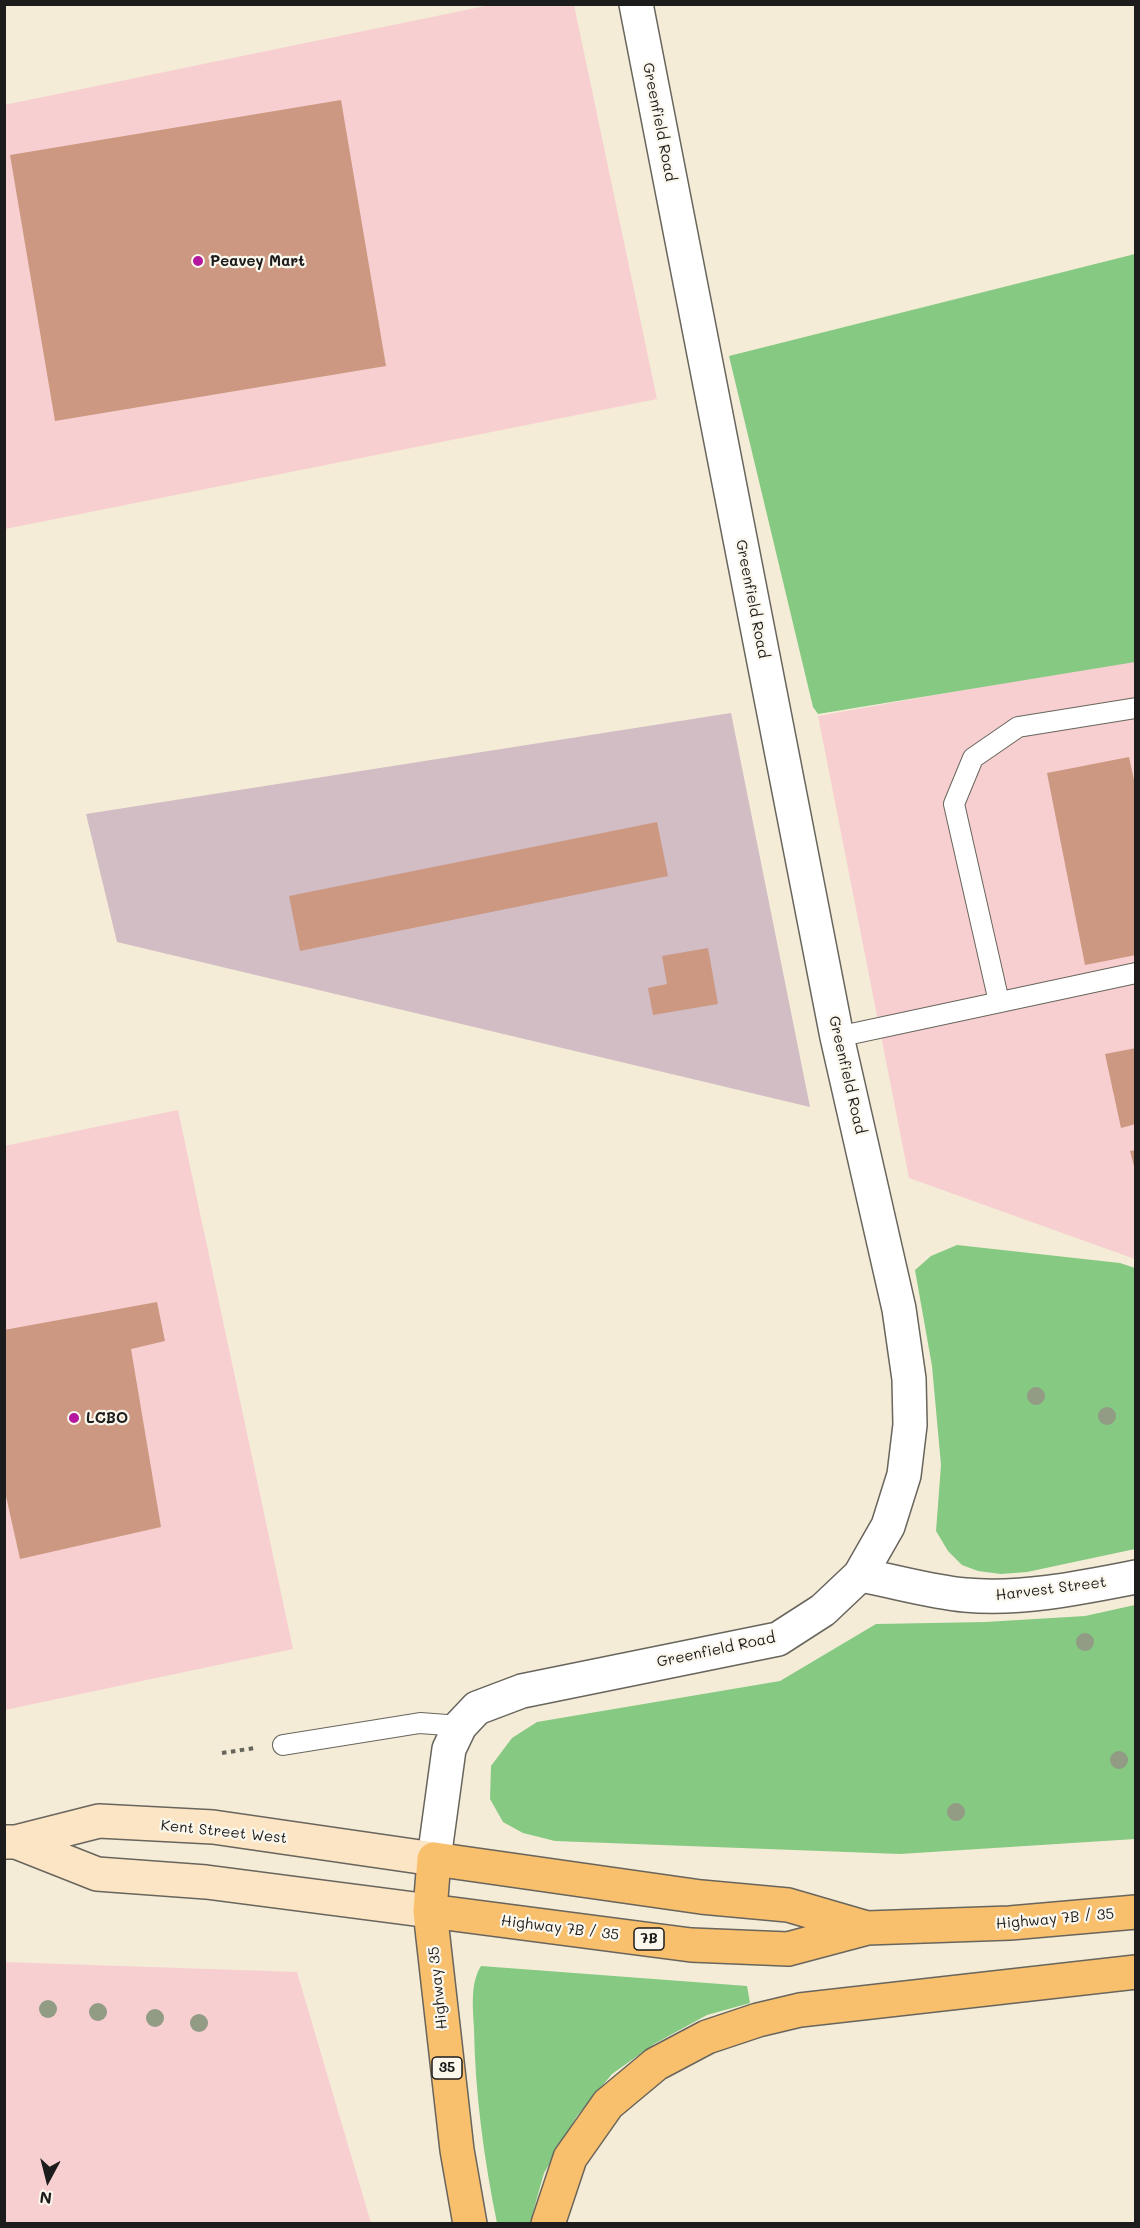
<!DOCTYPE html>
<html>
<head>
<meta charset="utf-8">
<style>
  body { margin:0 }
  #map { position:relative; width:1140px; height:2228px; overflow:hidden; background:#f4ecd7; font-family:Mali,sans-serif }
  canvas { display:block }
  .frame { position:absolute; inset:0; border:6px solid #1c1c1c; pointer-events:none }
  .north { position:absolute; left:18px; top:2150px; width:60px; height:60px; -webkit-text-stroke:4px #fbf7ec; paint-order:stroke; rotate:187deg; font-size:16px; font-weight:700; line-height:24px; text-align:center; color:#1c1c1c }
  .north::after { content:''; display:block; margin:auto; width:21px; height:27px; background:#1c1c1c; clip-path:polygon(50% 0,100% 100%,50% 72%,0 100%) }
</style>
</head>
<body>
<div id="map">
<canvas width="1140" height="2228"></canvas>
<div class="frame"></div>
<div class="north">N</div>
</div>
<script>
const g = document.querySelector('canvas').getContext('2d');
g.lineJoin = 'round';
function paint(path, color) { g.fillStyle = color; g.fill(path, 'evenodd'); }
function trace(path, color, width, dash) { g.strokeStyle = color; g.lineWidth = width; g.lineCap = dash ? 'butt' : 'round'; g.setLineDash(dash || []); g.stroke(path); }
function label(font, color, halo, rows, align = 'center') {
  g.font = font + ' Mali,sans-serif'; g.lineWidth = 4.5; g.setLineDash([]); g.textBaseline = 'middle'; g.strokeStyle = halo; g.fillStyle = color; for (const [text, x, y, turn = 0] of rows) {
    g.save(); g.translate(x, y); g.rotate((+turn || 0) * Math.PI / 180); g.textAlign = isNaN(turn) ? turn : align; if (halo) g.strokeText(text, 0, 0); g.fillText(text, 0, 0); g.restore();
  }
}
paint(new Path2D(`
  M490,5H574L657,399L5,529L4,105Z
  M1135,659V1259L909,1178L818,716Z
  M178,1110L293,1649L5,1710L4,1146Z
  M5,1962L297,1972L371,2223H5Z`), '#f7cfd0');
paint(new Path2D(`
  M731,713L810,1107L117,942L86,814Z`), '#d2bdc5');
paint(new Path2D(`
  M1135,254V662L818,714L813,707L729,356Z
  M957,1245L1120,1263L1135,1268V1549L1027,1572L1001,1574L978,1571L962,1565L948,1551L936,1531L941,1465L932,1366L915,1270L931,1256Z
  M1135,1605V1839L900,1854L555,1841L523,1833L503,1822L490,1799L491,1766L512,1738L537,1722L780,1681L876,1624L985,1622L1085,1616Z
  M481,1966L747,1986L750,2003L707,2015L654,2044L612,2074L577,2116L544,2173L530,2223H497C484,2159 475,2094 474,2028C473,2009 470,1983 481,1966Z`), '#86c982');
paint(new Path2D(`
  M341,100L386,366L55,421L10,155Z
  M1129,757L1136,789V955L1085,965L1047,773Z
  M657,822L668,876L300,951L289,896Z
  M708,948L718,1004L653,1015L648,988L667,984L662,956Z
  M1136,1048V1124L1121,1128L1105,1054Z
  M1136,1150V1170H1135L1130,1151Z
  M157,1302L165,1341L131,1349L161,1527L20,1559L4,1487V1330Z`), '#cc9881');
const lane = new Path2D(`
  M999,1002L954,804L973,758L1018,727L1136,708
  M837,1037L1136,973
  M283,1745L420,1723L460,1726`);
const street = new Path2D(`
  M860,1575C894,1581 931,1592 965,1595C1022,1600 1080,1588 1136,1577
  M434,1859L449,1749L460,1726L477,1708L522,1691L778,1639L823,1610L860,1575L888,1526L904,1475L910,1425L909,1379L899,1309L837,1037L636,4`);
const secondary = new Path2D(`
  M4,1842H16L99,1821L213,1827L434,1859
  M16,1842L97,1874L206,1882L430,1911`);
const primary = new Path2D(`
  M430,1911L691,1945L788,1949L867,1928L1010,1923L1136,1912
  M470,2224L457,2150L430,1911L434,1859L701,1897L788,1905L867,1928
  M548,2224L570,2158L608,2104L656,2064L707,2037L758,2020L800,2010L1136,1972`);
trace(lane, '#68655d', 22);
trace(street, '#68655d', 36);
trace(secondary, '#68655d', 36);
trace(primary, '#68655d', 36);
trace(new Path2D(`
  M222,1753L255,1748`), '#68655d', 4, [4.5, 4.5]);
trace(lane, '#fff', 20);
trace(street, '#fff', 33);
trace(secondary, '#fce5c4', 33);
trace(primary, '#f8bf6c', 33);
g.fillStyle = '#929b84';
for (const [x, y] of [
  [1036,1396],
  [1107,1416],
  [1085,1642],
  [1119,1760],
  [956,1812],
  [48,2009],
  [98,2012],
  [155,2018],
  [199,2023]
]) { g.beginPath(); g.arc(x, y, 9, 0, 2 * Math.PI); g.fill(); }
for (const [x, y, r, color] of [
  [198,261,6,"#b5179e"],
  [74,1418,6,"#b5179e"]
]) { const dot = new Path2D(); dot.arc(x, y, r, 0, 2 * Math.PI); g.fillStyle = color; g.fill(dot); trace(dot, '#fbf7ec', 2); }
for (const [x, y, w] of [
  [649,1939,30],
  [447,2068,30]
]) { const box = new Path2D(); box.roundRect(x - w / 2, y - 11, w, 22, 4.5); g.fillStyle = '#fbf7ec'; g.fill(box); trace(box, '#1c1c1c', 1.5); }
label('bold 14px', '#1c1c1c', null, [
  ["7B",649,1939],
  ["35",447,2068]
]);
label('15px', '#1c1c1c', '#fbf7ec', [
  ["Greenfield Road",659,122,79],
  ["Greenfield Road",752,599,79],
  ["Greenfield Road",847,1075,77],
  ["Harvest Street",1051,1589,-7],
  ["Greenfield Road",716,1650,-12],
  ["Kent Street West",224,1832,6],
  ["Highway 7B / 35",1055,1919,-5],
  ["Highway 7B / 35",560,1928,7],
  ["Highway 35",438,1988,-96]
]);
label('bold 15px', '#1c1c1c', '#fbf7ec', [
  ["Peavey Mart",210,261],
  ["LCBO",86,1418]
], 'left');
</script>
</body>
</html>
